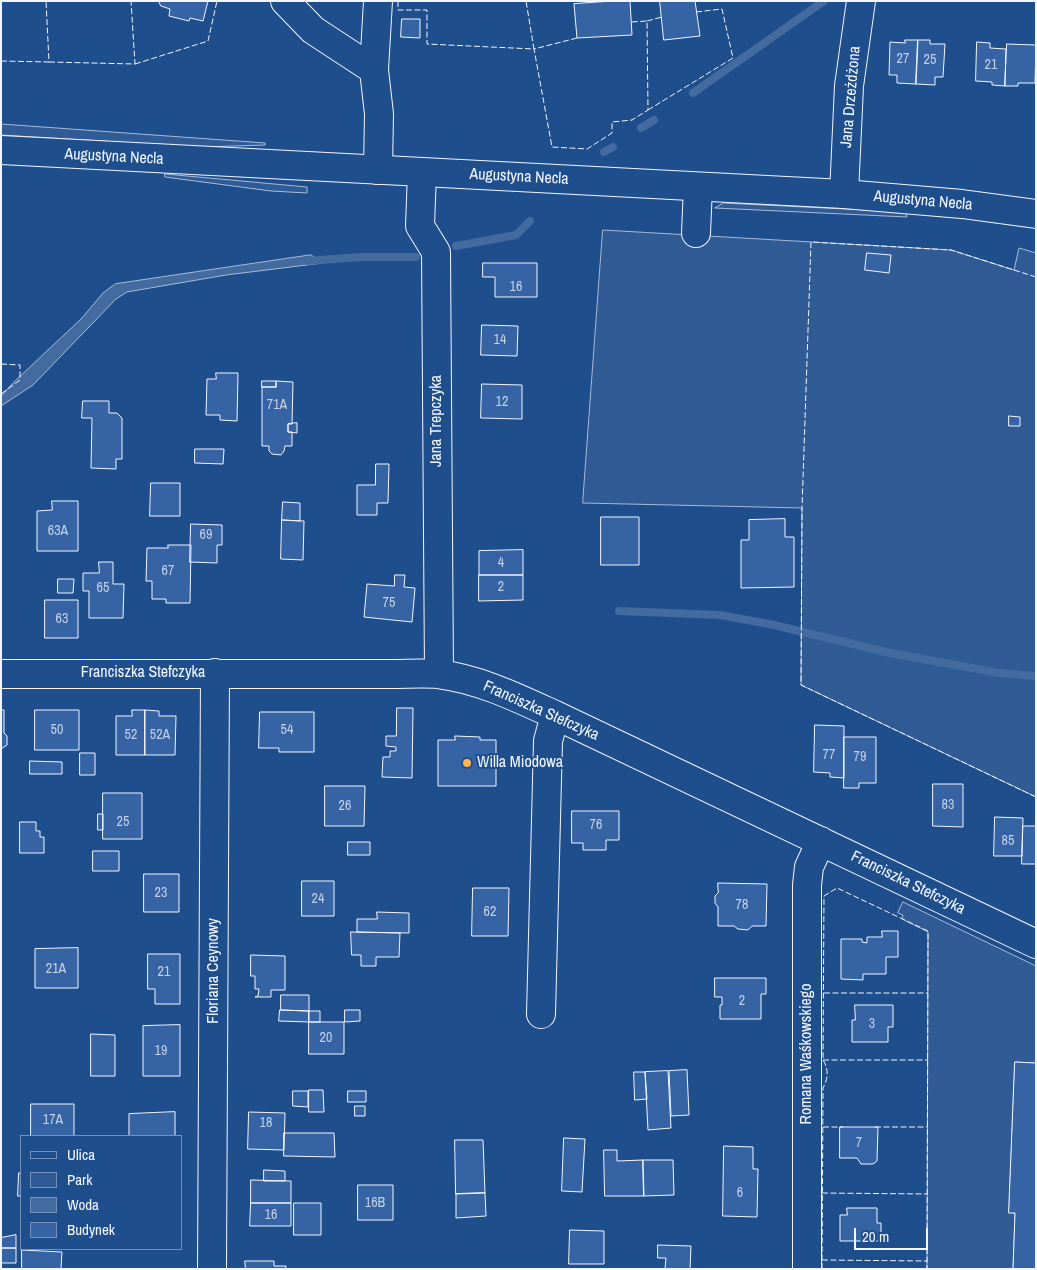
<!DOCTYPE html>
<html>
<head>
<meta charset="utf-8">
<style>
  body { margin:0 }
  #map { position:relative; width:1037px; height:1270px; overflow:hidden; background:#1f4e8c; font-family:"Archivo Narrow",sans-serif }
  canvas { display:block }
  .frame { position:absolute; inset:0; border:2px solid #f2f6ff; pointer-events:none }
  .legend { position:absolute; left:20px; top:1135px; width:162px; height:115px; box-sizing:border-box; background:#1f4e8c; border:1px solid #7391ba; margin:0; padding:6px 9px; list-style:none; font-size:15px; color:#f2f6ff }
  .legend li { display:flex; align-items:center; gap:10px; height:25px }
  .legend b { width:25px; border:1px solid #7391ba }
  .scale { position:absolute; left:854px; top:1228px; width:74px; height:22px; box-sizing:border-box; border:2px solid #f2f6ff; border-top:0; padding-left:6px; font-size:15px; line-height:18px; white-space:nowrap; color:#f2f6ff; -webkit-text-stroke:4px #1f4e8c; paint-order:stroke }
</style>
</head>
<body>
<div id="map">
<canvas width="1037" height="1270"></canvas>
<div class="frame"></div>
<ul class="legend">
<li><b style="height:6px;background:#1f4e8c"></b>Ulica</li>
<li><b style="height:14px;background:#305b95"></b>Park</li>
<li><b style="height:14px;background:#446ba0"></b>Woda</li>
<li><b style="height:14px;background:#3563a3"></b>Budynek</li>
</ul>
<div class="scale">20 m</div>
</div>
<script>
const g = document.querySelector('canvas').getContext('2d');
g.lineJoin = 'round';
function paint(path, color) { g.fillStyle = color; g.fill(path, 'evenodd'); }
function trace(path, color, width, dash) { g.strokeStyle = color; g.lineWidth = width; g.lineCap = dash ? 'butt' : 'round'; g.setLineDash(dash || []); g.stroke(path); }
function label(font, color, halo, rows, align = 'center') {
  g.font = font + ' "Archivo Narrow",sans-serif'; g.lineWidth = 4; g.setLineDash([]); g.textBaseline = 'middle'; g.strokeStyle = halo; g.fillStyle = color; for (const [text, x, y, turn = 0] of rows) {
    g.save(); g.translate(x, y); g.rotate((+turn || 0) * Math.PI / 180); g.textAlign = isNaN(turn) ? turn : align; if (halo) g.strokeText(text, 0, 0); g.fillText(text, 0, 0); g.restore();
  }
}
const green = new Path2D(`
  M1,124L265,143V145L203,147L1,135Z
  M165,174L307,187V193L271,191L165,177Z
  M724,203L906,212L907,217L715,208Z
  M603,230L951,250L1014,270L1019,248L1036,253V797L801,685L802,508L583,503Z
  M903,902L1036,966V1063L1015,1062L1009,1212L1015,1213L1013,1269H927L928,932L902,919L903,915L898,913Z`);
paint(green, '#305b95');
trace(green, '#a8bbd7', 1);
const water = new Path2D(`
  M311,255L323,263L226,275L127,292L116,299L33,385L1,406V396L14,382L82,318L103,293L115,284Z`);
paint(water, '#446ba0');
trace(water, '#a8bbd7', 1);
trace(new Path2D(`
  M693,93L824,1
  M641,128L654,120
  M604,152L613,147
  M456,246L516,235L530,221
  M307,261L361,257H416
  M619,611L720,615L774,625L890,653L999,673L1036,676`), '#446ba0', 8);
const building = new Path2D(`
  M159,1H208L203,21L190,18L189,21L169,16L170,9L161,6Z
  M613,1H630L632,35L577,38L574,4Z
  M660,1H695L700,36L664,40Z
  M402,19H420V38L401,37Z
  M905,40H918L916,84L897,83V75H889L890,42L905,43Z
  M918,40H930V44H945L943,77H935V85L916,84Z
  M977,42L990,43V48L1006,49L1005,86L992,85V82L976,81Z
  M1007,44L1036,45L1035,83H1018V86H1005Z
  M867,253L891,255L889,273L865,270Z
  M483,263H537V297H495V277H483Z
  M482,325L518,326L517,356L481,355Z
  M216,373H238L237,421L220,420V415H206L207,379H216Z
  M262,381H276V387H262Z
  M276,381L293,382L292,424H288V432H292V446H285L284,451L281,455L272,454L269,451V446H262V387H276Z
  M482,384L522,385V419L481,418Z
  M83,401H109V413H117L122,418V459H116V469L91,468L92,418H82Z
  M1009,416L1020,417V426H1009Z
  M297,423V433L288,432V424Z
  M195,449H224L223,464L195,463Z
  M376,464H389L388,503H377V515H357V485H375Z
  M151,483H180V516H150Z
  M52,501H78V551H37V511L52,510Z
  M283,502L300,503V521L282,520Z
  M601,517H639V565H601Z
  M785,519V537H794V587L741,588V540H749V520Z
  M282,520L304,521L303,560L281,559Z
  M191,524L222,525V545H217V563L190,562Z
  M168,545H191L190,603H166V599H152V581H146L147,548H168Z
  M523,550V575H479V551Z
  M99,562H113V584H124L123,618H89V591H83V573H99Z
  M395,575H405L404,587L415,588L412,622L364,617L367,584L394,586Z
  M479,575H523V600L479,601Z
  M58,579H74L73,593H58Z
  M45,600H78V638H45Z
  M397,708H413L412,778L382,777L383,757H390V751H396V747L386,746V736H396Z
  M1,710H4V733L7,736V745L1,749Z
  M35,710H79V750H35Z
  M132,710H145V755H116V716H132Z
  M145,710L159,711V716H176L175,755H145Z
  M260,712H314V752H279V748H259Z
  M815,725L844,726V778L830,777V773L814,772Z
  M455,736L480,737V740H496V786H438V740H455Z
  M844,737H876V783H859V788H844Z
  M80,753H95V775H80Z
  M30,761L62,762V774H30Z
  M933,784H963V827L933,826Z
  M325,786H365L364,826H325Z
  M103,793H142V839H103Z
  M572,811H619V840H606V850H583V843H572Z
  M98,814H103V830H98Z
  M995,817L1023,818L1022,856H994Z
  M20,822H36V831H40V837H44V853H20Z
  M1023,826H1036V864H1022Z
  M348,842H370V855H348Z
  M93,851H119V871H93Z
  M144,874H179V912H144Z
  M302,881H334V916H302Z
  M718,883L767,884L766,926H752L748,930L738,929L734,926H718V907L715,903V896L718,893Z
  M473,888H509L508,936H472Z
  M377,912L409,913V933L357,932V919H377Z
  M882,931H898V957H886V974H863V980L841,979V939H862V942L867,943V937H882Z
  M351,932L400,933L399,957H376V966H361V955H352Z
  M78,948V988H35V949Z
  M148,954H180V1004H155V989H148Z
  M251,955L285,956V990H271V997H255L258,996L259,989H255V976H251Z
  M715,978H766V994H761V1019H720V1005H722V997H715Z
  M281,995H309V1011L281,1010Z
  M855,1005H893V1027H888V1042H852V1020H855Z
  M280,1010L309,1011V1022L279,1021Z
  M345,1010H360V1021L345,1022Z
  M309,1011H320V1022H309Z
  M309,1022H344V1054H309Z
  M180,1025V1076H143V1026Z
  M91,1034L115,1035V1076H91Z
  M1015,1062L1036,1063V1269H1013L1015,1213H1009Z
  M687,1070L689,1115L671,1116L669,1071Z
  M668,1071L671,1128L648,1130L645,1072Z
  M634,1072H645L647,1099L635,1100Z
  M309,1090H323L324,1112H309Z
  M293,1091H308V1107L293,1106Z
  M348,1091H366V1102H348Z
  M31,1104H74V1136H31Z
  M355,1106H365V1116H355Z
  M175,1112V1136H129V1114Z
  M249,1112L285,1113L284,1150L248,1149Z
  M840,1127H878L877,1161L873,1164H861L857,1158H840Z
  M284,1133H334L335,1157L284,1156Z
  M564,1138L585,1139L582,1192L562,1191Z
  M455,1140H483L485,1193L456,1194Z
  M724,1146L753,1147V1169H758L757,1217L723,1216Z
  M604,1150H617V1161L643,1160L644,1196H605Z
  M643,1160H673L674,1195L644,1196Z
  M264,1170L285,1171V1181H264Z
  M19,1173H21V1196H18Z
  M251,1180L291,1181V1203H251Z
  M358,1185H393V1220H358Z
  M485,1193L486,1216L456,1218V1194Z
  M251,1203H291V1226H250Z
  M294,1203H321V1235H294Z
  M847,1208H877V1223H881V1241H840V1215H847Z
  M570,1230L604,1231V1264H569Z
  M16,1235V1248H1V1238Z
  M658,1245L691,1246L690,1269H665L666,1258H658Z
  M1,1248H16V1263H1Z
  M22,1250L62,1252L61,1269H22Z
  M245,1261H274V1266H286V1269H246Z`);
paint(building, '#3563a3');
trace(building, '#f2f6ff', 1);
const minor = new Path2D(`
  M285,1L313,30L374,70L379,114L378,170
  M374,70L378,1
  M422,173L420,226L436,252L439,674
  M844,194L849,86L861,1
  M696,233L698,187
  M1,674H392C407,674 423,673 438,674C479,679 518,698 555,715L1036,944
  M541,1014L548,741L555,715
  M212,1269L215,673
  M807,1269V885L809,867L821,841`);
const major = new Path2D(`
  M1,150L844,194L962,204L1036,214`);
trace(minor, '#f2f6ff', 30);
trace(major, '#f2f6ff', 30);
trace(minor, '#1f4e8c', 28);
trace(major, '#1f4e8c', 28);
trace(new Path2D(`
  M398,1V10H427V44L534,49L526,1
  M647,21L662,17
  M577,38L534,49L552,147L587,149L612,133V122L632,120L648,110L647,21L631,22
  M1,61L49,62L46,1
  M49,62L135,64L131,1
  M135,64L208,41L217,1
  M648,110L733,58L722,9L696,12
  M1036,277L951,250L811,242L802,508L801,685L1036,797
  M1,364L20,365V380L1,394
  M824,993H928
  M823,1060H928
  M823,1127H843
  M875,1127H927
  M822,1193L927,1194
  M822,1260L927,1261
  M822,1269L823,1088C828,1079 829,1069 823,1060L824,896L837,888L928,931L927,1269`), '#f2f6ff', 1, [6, 2.5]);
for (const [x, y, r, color] of [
  [467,763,5,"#ffb74d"]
]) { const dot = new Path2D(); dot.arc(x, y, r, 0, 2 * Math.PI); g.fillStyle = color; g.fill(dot); trace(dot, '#1f4e8c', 2); }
label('14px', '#c3d1e8', null, [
  ["27",903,59],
  ["25",930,60],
  ["21",991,65],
  ["16",516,287],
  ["14",500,340],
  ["12",502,402],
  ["71A",277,405],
  ["63A",58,531],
  ["69",206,535],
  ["4",501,563],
  ["67",168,571],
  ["2",501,587],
  ["65",103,588],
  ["75",389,603],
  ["63",62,619],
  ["50",57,730],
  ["54",287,730],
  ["52",131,735],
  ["52A",160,735],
  ["77",829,755],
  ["79",860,757],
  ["83",948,805],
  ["26",345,806],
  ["25",123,822],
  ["76",596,825],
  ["85",1008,841],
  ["23",161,893],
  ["24",318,899],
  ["78",742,905],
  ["62",490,912],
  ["21A",56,969],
  ["21",164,972],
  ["2",742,1001],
  ["3",872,1024],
  ["20",326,1038],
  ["19",161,1051],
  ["17A",53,1120],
  ["18",266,1123],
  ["7",859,1143],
  ["6",740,1193],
  ["16B",375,1203],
  ["16",271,1215]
]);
label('16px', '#f2f6ff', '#1f4e8c', [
  ["Jana Drzeżdżona",851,97,-85],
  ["Augustyna Necla",114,157,3],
  ["Augustyna Necla",519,177,3],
  ["Augustyna Necla",923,201,5],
  ["Jana Trepczyka",437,421,-90],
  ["Franciszka Stefczyka",143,673],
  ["Franciszka Stefczyka",541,711,24],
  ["Franciszka Stefczyka",908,883,26],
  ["Floriana Ceynowy",214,971,-90],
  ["Romana Waśkowskiego",807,1054,-90]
]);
label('16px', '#f2f6ff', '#1f4e8c', [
  ["Willa Miodowa",477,763]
], 'left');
</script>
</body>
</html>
